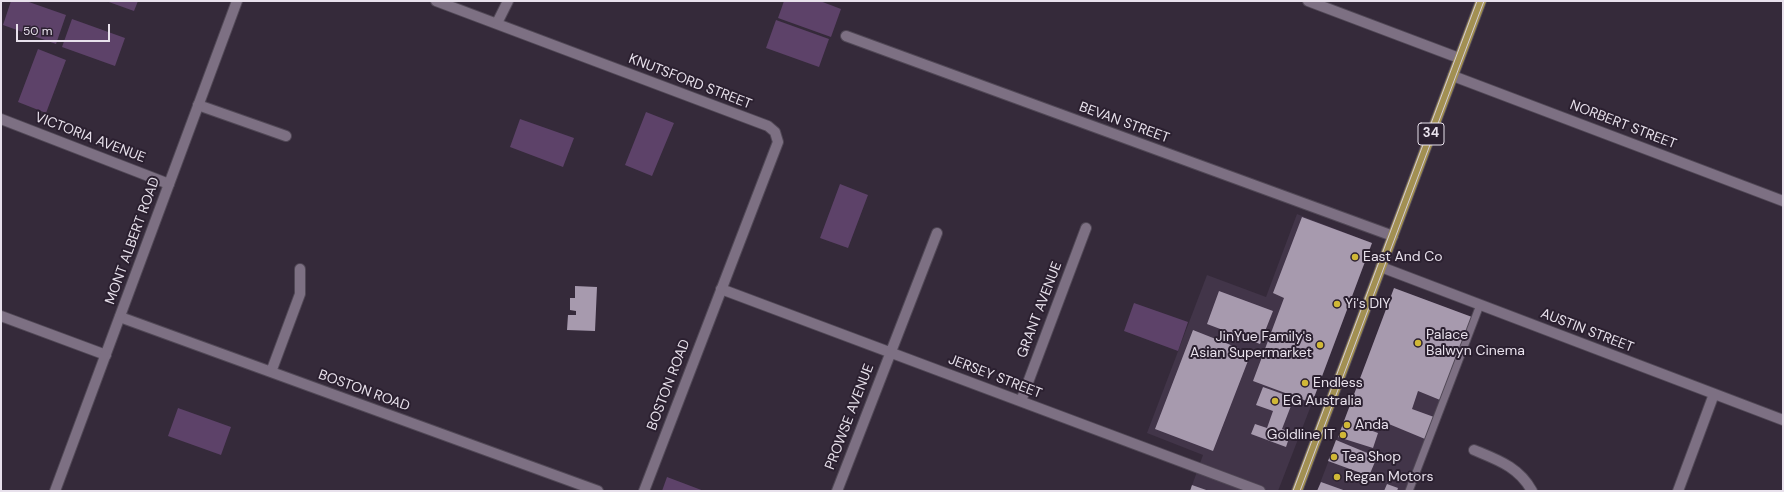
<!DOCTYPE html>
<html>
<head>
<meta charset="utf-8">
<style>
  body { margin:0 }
  #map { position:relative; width:1784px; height:492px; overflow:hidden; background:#352a3a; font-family:"DM Sans",sans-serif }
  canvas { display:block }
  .frame { position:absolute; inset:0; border:2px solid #e8e1ec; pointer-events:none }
  .scale { position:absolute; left:16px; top:24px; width:94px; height:18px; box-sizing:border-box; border:2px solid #e8e1ec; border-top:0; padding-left:5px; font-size:12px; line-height:14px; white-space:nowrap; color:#e8e1ec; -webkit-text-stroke:3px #2b2030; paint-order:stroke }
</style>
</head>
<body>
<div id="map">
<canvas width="1784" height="492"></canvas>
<div class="frame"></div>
<div class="scale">50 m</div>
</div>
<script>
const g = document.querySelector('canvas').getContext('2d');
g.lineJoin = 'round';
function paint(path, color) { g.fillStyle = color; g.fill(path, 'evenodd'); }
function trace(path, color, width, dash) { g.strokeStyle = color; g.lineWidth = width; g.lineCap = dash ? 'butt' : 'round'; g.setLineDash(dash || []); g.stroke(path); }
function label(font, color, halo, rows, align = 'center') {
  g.font = font + ' "DM Sans",sans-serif'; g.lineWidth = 4; g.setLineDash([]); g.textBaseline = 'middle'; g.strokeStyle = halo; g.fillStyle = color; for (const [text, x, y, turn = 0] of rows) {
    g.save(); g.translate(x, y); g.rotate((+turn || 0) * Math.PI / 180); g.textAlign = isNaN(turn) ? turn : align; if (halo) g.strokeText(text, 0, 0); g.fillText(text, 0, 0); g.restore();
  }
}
paint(new Path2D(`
  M1297,214L1372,243L1312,403L1278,491H1190L1203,455L1147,433L1207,275L1266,297Z
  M1364,369L1440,400L1405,491H1317Z`), '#423549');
paint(new Path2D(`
  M11,1H26L66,15L56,44L3,25Z
  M106,1H138L134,11Z
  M784,1H820L841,9L831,37L778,18Z
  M72,19L125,38L115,66L62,47Z
  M776,20L829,39L819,67L766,48Z
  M38,49L66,60L46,113L18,102Z
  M646,112L674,123L652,176L625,165Z
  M520,119L574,138L563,167L510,147Z
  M840,184L868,195L848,248L820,238Z
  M1134,303L1188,322L1178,351L1124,331Z
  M178,408L231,427L221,455L168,436Z
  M667,477L704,491H662Z`), '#5d4269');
paint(new Path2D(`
  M1302,217L1372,243L1312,403L1253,381L1284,298L1273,293Z
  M575,286L597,287L595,331L567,330L568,315H576V311L570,310V298H575Z
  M1394,288L1472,317L1440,400L1418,391L1412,409L1434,417L1425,439L1384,422L1381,430L1363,423L1362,424L1360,423L1359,426L1378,433L1373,448L1338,437Z
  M1219,291L1273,311L1260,344L1207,324Z
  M1193,330L1251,353L1213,451L1155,429Z
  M1263,387L1294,398L1282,429L1291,432L1286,447L1251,434L1255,424L1267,428L1273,411L1256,405Z
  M1336,440L1377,457L1369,476L1328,461Z
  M1321,482L1346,491H1317Z
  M1387,484L1398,488L1397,491H1384Z
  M1192,485L1209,491H1190Z`), '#a79aae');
const lane = new Path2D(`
  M1409,491L1480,305`);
const street = new Path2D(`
  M436,1L768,126L775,132L778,142L644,491
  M1308,1L1459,58
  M497,23L508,1
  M846,36L1393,236
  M1453,76L1783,201
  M198,105L286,136
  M1,119L169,184
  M1381,267L1783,420
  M721,289L1260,491
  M1,316L106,355
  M120,317L598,491
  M271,372L300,294V269
  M1021,401L1086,228
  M1474,450C1498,460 1519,467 1532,491
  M837,491L937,233
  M1678,491L1714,394`);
const secondary = new Path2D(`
  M55,491L237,1`);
const primary = new Path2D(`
  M1297,491L1481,1`);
trace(lane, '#514856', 9);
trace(street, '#514856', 12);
trace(secondary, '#514856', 12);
trace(primary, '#514856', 12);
trace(lane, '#7d7083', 7);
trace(street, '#7d7083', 10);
trace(secondary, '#7d7083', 10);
trace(primary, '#a29052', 10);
trace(new Path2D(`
  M1293,491L1477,1
  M1300,491L1484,1`), '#d4ccd8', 1);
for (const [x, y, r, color] of [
  [1355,257,4,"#d0b837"],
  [1337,304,4,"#d0b837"],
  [1418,343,4,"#d0b837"],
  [1320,345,4,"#d0b837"],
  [1305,383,4,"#d0b837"],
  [1275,401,4,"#d0b837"],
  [1347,425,4,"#d0b837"],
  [1343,435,4,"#d0b837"],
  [1334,457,4,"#d0b837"],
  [1337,477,4,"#d0b837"]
]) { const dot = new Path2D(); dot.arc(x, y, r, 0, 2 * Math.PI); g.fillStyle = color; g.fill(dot); trace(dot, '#2b2030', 1.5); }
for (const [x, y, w] of [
  [1431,134,26]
]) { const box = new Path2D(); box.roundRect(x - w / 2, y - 11, w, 22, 3); g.fillStyle = '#2b2030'; g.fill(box); trace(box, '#e8e1ec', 1); }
label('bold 13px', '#e8e1ec', null, [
  ["34",1431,134]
]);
label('14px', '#e8e1ec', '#2b2030', [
  ["KNUTSFORD STREET",690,82,21],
  ["BEVAN STREET",1124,123,20],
  ["NORBERT STREET",1623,125,21],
  ["VICTORIA AVENUE",90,138,21],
  ["MONT ALBERT ROAD",133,241,-70],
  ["GRANT AVENUE",1040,310,-69],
  ["AUSTIN STREET",1587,331,21],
  ["JERSEY STREET",995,377,21],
  ["BOSTON ROAD",669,385,-69],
  ["BOSTON ROAD",364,391,20],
  ["PROWSE AVENUE",850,417,-69]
]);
label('14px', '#e8e1ec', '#2b2030', [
  ["East And Co",1363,257],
  ["Yi's DIY",1345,304],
  ["Palace",1426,335],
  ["Balwyn Cinema",1426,351],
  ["JinYue Family's",1312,337,"right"],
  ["Asian Supermarket",1312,353,"right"],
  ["Endless",1313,383],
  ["EG Australia",1283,401],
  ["Anda",1355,425],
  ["Goldline IT",1335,435,"right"],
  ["Tea Shop",1342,457],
  ["Regan Motors",1345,477]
], 'left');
</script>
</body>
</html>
